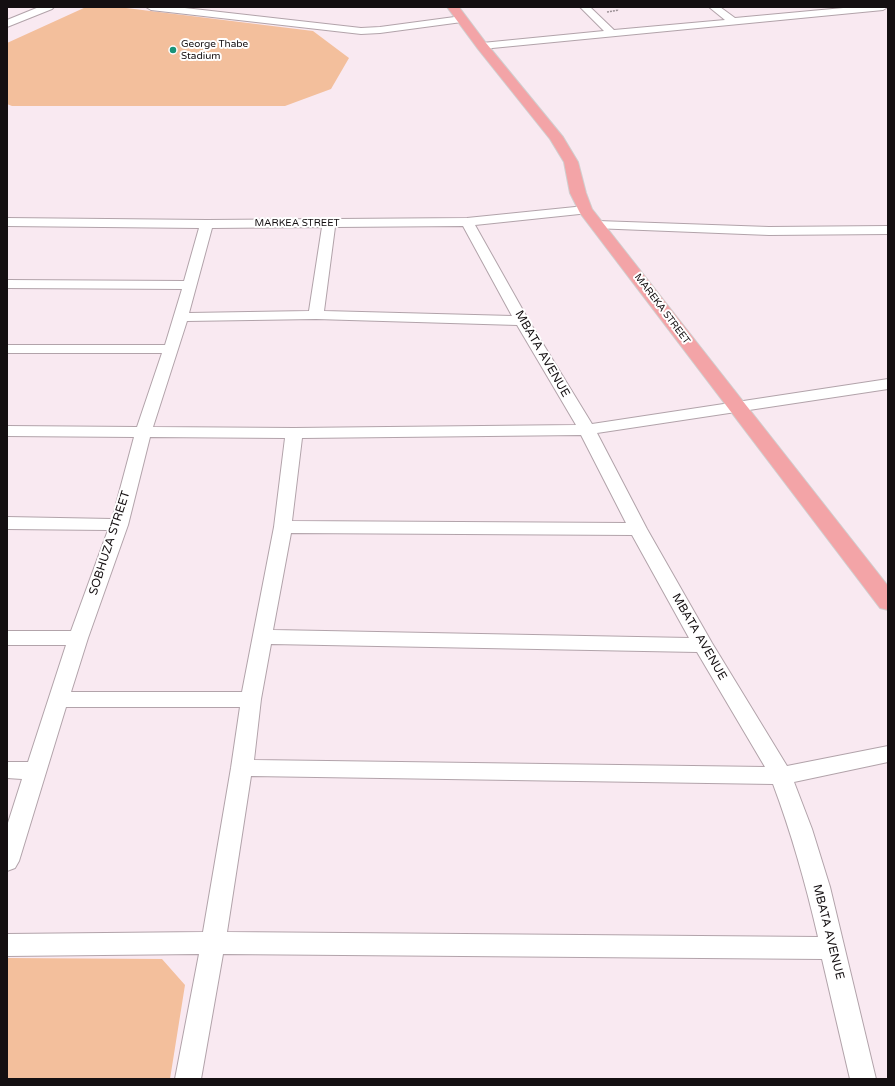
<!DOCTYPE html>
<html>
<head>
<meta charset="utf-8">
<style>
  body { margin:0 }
  #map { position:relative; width:895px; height:1086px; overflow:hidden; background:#f9e9f1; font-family:"Varela Round",sans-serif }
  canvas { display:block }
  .frame { position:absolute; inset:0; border:8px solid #140f11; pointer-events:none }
</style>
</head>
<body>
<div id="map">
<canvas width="895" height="1086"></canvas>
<div class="frame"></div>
</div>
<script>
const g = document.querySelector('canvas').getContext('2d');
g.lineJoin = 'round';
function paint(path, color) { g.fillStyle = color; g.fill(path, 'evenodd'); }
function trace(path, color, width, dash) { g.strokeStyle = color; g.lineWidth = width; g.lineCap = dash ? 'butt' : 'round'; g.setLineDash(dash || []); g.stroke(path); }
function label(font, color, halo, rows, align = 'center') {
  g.font = font + ' "Varela Round",sans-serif'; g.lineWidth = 4; g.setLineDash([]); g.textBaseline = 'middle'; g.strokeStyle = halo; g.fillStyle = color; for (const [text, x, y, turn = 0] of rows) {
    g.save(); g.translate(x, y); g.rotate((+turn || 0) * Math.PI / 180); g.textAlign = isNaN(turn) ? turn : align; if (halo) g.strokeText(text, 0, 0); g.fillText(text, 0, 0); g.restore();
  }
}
paint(new Path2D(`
  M86,7H118L313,31L349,58L331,89L285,106H12L7,104V43Z
  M7,958L162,959L185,985L170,1079H7Z`), '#f3bf9c');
const minor = new Path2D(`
  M39,7H54L52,9L7,27V20Z
  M146,7H176L361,28L380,27L462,16L467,19L462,22L380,33L361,34L151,10Z
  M580,7H590L614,30L725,20L709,7H720L735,18L854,7H888L883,10L482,49L477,46L482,43L604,31Z
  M585,206L589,207L591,210L589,213L475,225L529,321L592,424L888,379V389L597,433L647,529L712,643L787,766L888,746V762L794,782L812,829L830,887L876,1079H850L822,959L223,954L201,1079H175L199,954L7,956V934L203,932L231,768L240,707H66L19,861L15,868L7,871V826L22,779L7,778V762H28L66,645H7V631H71L108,530L7,529V517L112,519L134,437L7,436V426L137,427L162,353H7V345H165L182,289L7,288V280L184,281L199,228L7,226V218L207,220L467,218ZM463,226L512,316L324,311L335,227ZM322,227L309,311L189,313L212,228ZM316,319L517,325L576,425L294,428L153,427L187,321ZM581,435L626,523L292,521L302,438ZM150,437L285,438L274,527L242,692H71L88,638L128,525ZM291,533L632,535L689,638L273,630ZM271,644L697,652L765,767L254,760L261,699ZM251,776L773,784C792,835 806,885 818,937L227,932Z
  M598,221L769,227L888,226V234L769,235L593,228L592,225L593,222Z`);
const major = new Path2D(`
  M447,7H459L486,43L563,137L578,162L586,193L592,209L888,586V610L880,608L580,213L570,193L564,162L550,139L478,49Z`);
trace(minor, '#b2a3aa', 2);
trace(major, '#d0cfcf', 2);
trace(new Path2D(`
  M607,12L619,10`), '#9c9196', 1.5, [2, 1]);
paint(minor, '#fff');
paint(major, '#f3a4a7');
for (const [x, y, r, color] of [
  [173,50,4,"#189379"]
]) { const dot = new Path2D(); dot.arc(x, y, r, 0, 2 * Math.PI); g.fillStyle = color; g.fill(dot); trace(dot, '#fff', 1.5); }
label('10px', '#140f11', '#fff', [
  ["George Thabe",181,44],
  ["Stadium",181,56]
], 'left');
label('10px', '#140f11', '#fff', [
  ["MARKEA STREET",297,223],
  ["MAREKA STREET",662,309,53]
]);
label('12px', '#140f11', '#fff', [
  ["MBATA AVENUE",542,354,60],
  ["SOBHUZA STREET",110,543,-72],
  ["MBATA AVENUE",699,637,60],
  ["MBATA AVENUE",828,932,76]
]);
</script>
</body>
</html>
